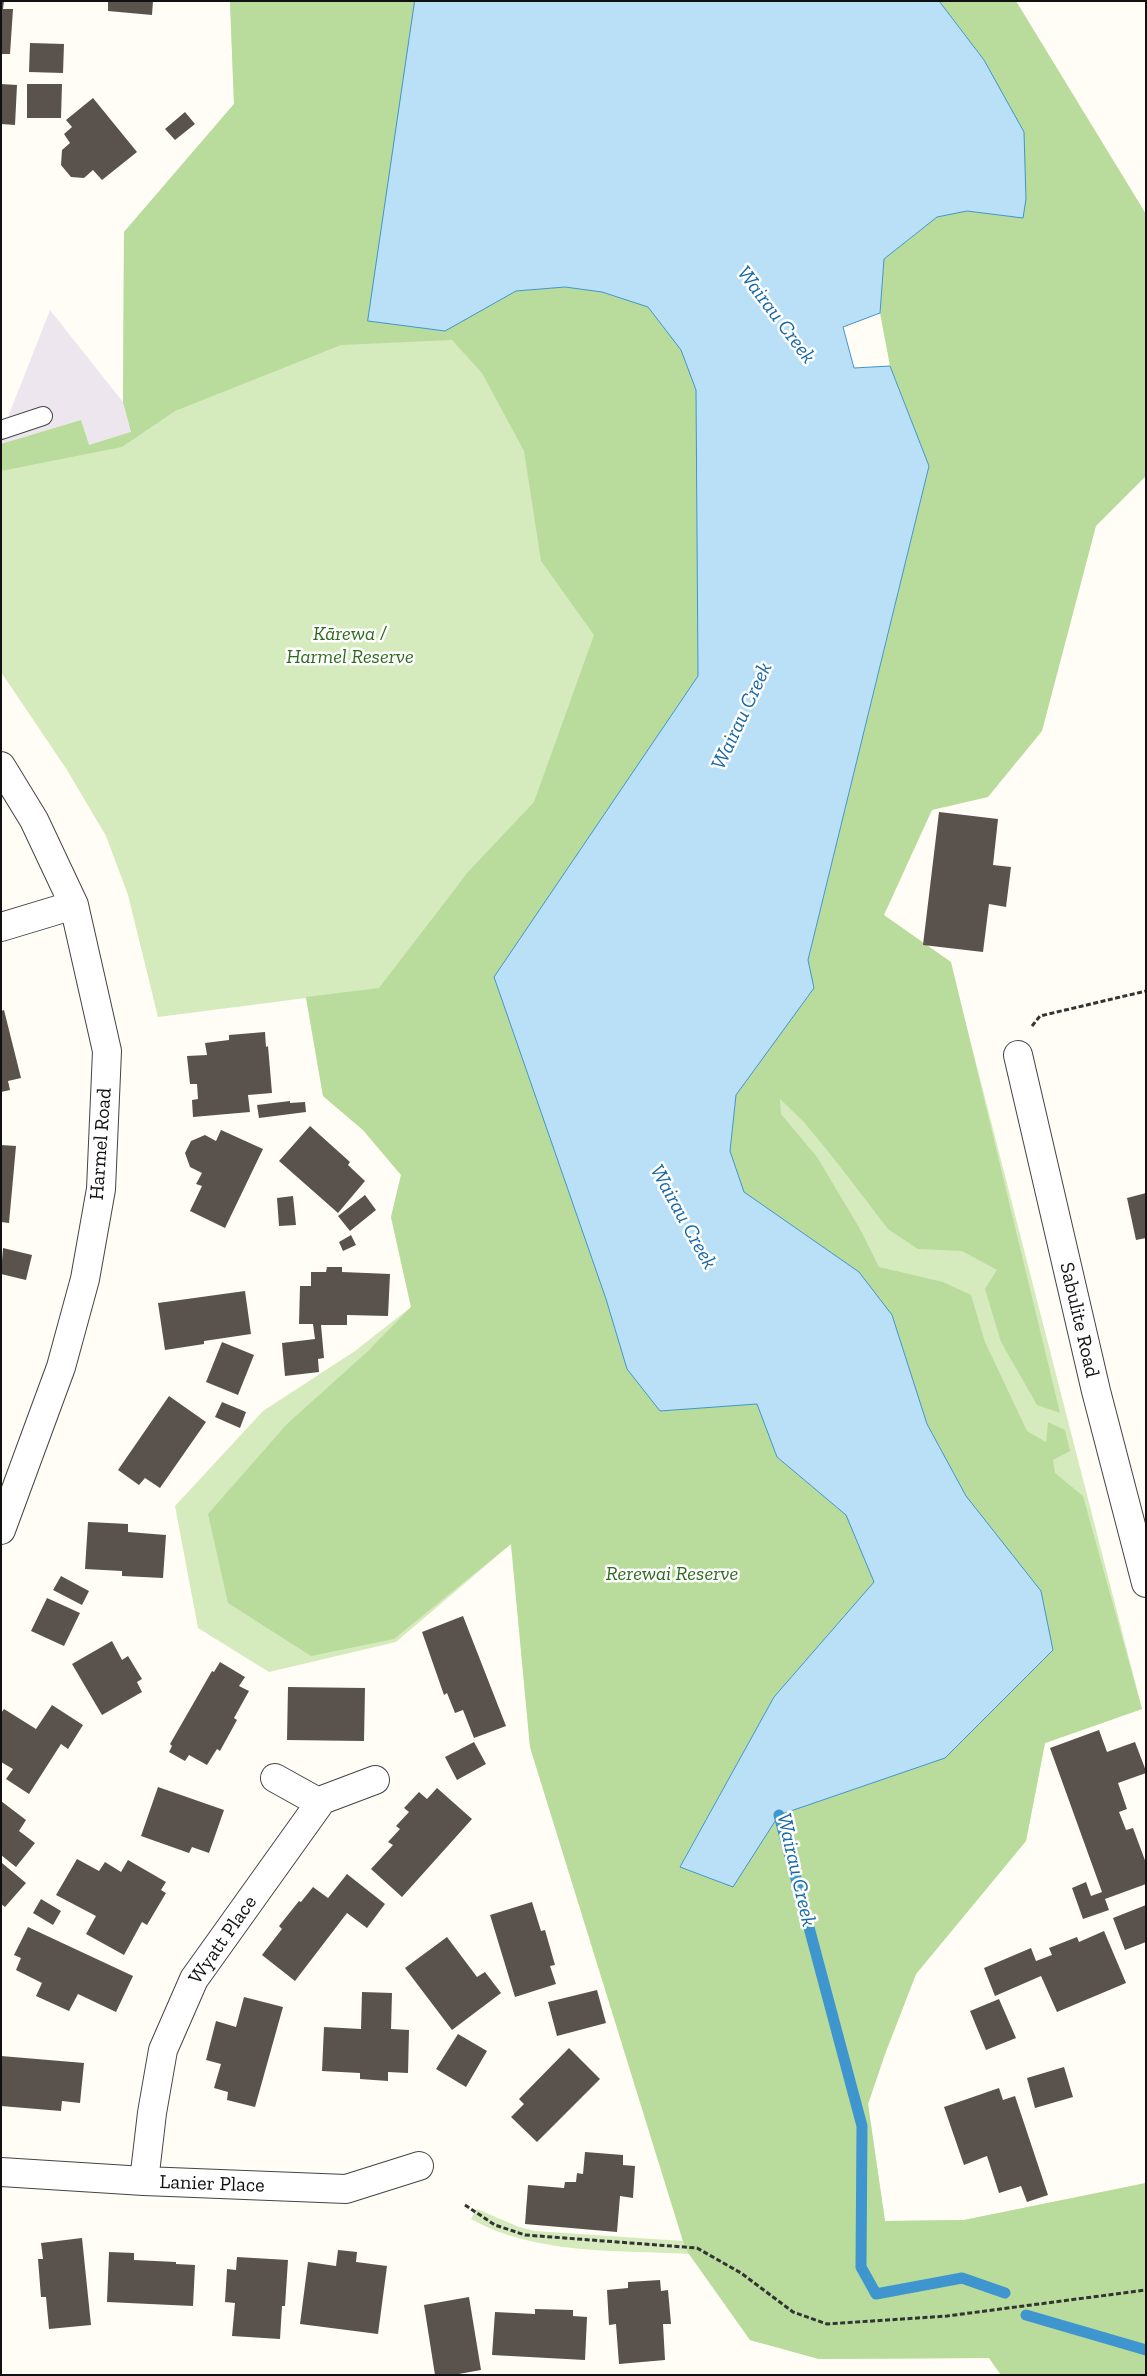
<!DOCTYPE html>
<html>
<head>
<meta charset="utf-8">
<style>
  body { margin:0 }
  #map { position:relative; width:1147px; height:2376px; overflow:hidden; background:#fffdf5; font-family:"Zilla Slab",serif }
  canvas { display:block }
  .frame { position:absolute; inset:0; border:2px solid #111; pointer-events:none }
</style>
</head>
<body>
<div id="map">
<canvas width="1147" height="2376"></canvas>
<div class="frame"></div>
</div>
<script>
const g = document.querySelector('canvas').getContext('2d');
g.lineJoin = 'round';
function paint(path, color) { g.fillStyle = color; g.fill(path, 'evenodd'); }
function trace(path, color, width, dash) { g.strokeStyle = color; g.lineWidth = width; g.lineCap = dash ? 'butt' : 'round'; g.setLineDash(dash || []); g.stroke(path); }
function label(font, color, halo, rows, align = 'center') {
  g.font = font + ' "Zilla Slab",serif'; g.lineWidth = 5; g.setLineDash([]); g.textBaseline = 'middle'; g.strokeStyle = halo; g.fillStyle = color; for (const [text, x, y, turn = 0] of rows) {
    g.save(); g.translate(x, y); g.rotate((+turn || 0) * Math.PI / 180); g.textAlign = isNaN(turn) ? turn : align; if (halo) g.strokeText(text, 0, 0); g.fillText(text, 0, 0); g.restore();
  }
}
paint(new Path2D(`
  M50,310L123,402L131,433L89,445L81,420L1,444V419L8,417Z`), '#eee6ef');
paint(new Path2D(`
  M230,1H939L884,259L880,313L843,327L854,368L890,366L808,960L956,985L1142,1709L1045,1743L1026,1841L916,1974L885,2054L868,2104L885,2221L964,2220L1146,2183V2375H1001L989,2358L819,2359L750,2340L689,2254C617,2250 535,2255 471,2219L477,2209L519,2227L535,2231L683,2241L530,1747L511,1544L396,1642L269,1672L198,1628L175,1506L263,1411L355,1351L411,1307L391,1217L401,1175L363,1130L323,1096L306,998L158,1017L128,895L106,836L67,770L1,672V444L81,420L89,445L131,432L123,402L124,232L234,104Z`), '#d5ebbd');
paint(new Path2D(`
  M230,1H415L369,321L492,305L516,291L565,287L602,292L648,307L681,350L696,390L699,676L494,977L606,1299L627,1369L660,1411L757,1403L777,1457L846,1515L874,1582L774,1697L680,1866L733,1887L779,1815L945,1758L1041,1591L966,1496L927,1424L892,1315L859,1272L744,1192L730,1151L736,1095L814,988L808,960L929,466L890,366L880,313L884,259L937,217L967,211L1023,217L984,60L939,1H1016L1146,214V476L1096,526L1042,731L988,797L932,810L884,915L951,962L1060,1413L1037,1405L1001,1342L985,1289L997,1270L962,1251L918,1249L888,1229L835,1160L804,1122L780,1099L781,1114L817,1157L860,1229L879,1267L943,1282L971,1295L985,1342L1027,1431L1046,1442L1048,1422L1065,1430L1070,1451L1053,1460L1055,1473L1083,1496L1142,1709L1045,1743L1026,1841L916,1974L885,2054L868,2104L885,2221L964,2220L1146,2183V2375H1001L989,2358L819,2359L750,2340L689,2254L683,2241L530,1747L511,1544L394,1639L311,1656L228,1603L208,1514L287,1424L367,1352L411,1307L391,1217L401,1175L363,1130L323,1096L306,997L379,988L468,872L534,802L594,635L541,561L524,451L482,373L452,340L341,345L175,411L122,447L1,471V444L81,420L89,445L131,432L123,402L124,232L234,104Z`), '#b9dc9c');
const water = new Path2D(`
  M415,1H939L984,60L1024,132L1026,199L1023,218L967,211L937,217L884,259L880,313L843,327L854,368L890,366L929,466L808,960L814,988L736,1095L730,1151L744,1192L859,1272L892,1315L927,1424L966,1496L1041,1591L1053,1650L945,1758L779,1815L733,1887L680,1867L774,1697L874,1582L846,1515L777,1457L757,1404L660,1411L627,1369L606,1299L494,977L698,676L696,390L681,350L648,307L602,292L565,287L516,291L445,331L368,321Z`);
paint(water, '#b9e0f7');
trace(water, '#3f96cf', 1);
trace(new Path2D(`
  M779,1815L862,2126L861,2267L876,2294L962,2278L1005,2293
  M1026,2315L1146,2350`), '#3f96cf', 11);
paint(new Path2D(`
  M1,1H4L3,9H13L10,54H1Z
  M108,1H153L152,15L108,11Z
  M30,43L64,44L63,73L29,72Z
  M1,84L17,85L15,125L1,124Z
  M27,84H62L61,118H27Z
  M93,98L137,152L102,180L93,170L84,178L71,177L61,165L62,150L70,143L64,134L72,127L66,120Z
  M185,112L195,124L175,140L165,129Z
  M939,812L998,819L993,865L1011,867L1006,907L989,904L983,952L923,945Z
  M4,1010L21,1078L8,1081L10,1090L1,1092V1011Z
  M265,1032L266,1047L268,1046L272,1093L248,1095L250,1112L193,1117L192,1100L198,1099L197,1084H190L187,1056L207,1055L205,1043L229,1040V1035Z
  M290,1101V1103L305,1102L306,1112L259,1118L257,1105Z
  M310,1126L350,1162L348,1165L365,1181L338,1213L279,1161Z
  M221,1130L263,1149L225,1228L190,1211L202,1186L196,1184L202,1173L190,1167L185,1153L191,1141L205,1135L216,1141Z
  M1,1145L16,1146L9,1223L1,1222Z
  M1146,1193V1238L1136,1240L1127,1198Z
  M365,1195L376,1210L350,1231L338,1216Z
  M293,1196L296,1225L279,1226L277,1198Z
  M351,1235L356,1245L343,1251L339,1242Z
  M3,1248L32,1255L26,1280L1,1274Z
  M327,1267H342V1272L390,1274L388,1316L347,1315V1325H321L324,1358L318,1359L319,1372L285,1376L282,1343L315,1339L313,1324H299L300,1286H311V1272H326Z
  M245,1291L251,1334L204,1341V1344L165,1350L158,1303Z
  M222,1342L254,1355L238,1395L206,1382Z
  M169,1396L206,1422L160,1488L145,1478L139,1485L118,1470Z
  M222,1402L246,1412L240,1428L215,1417Z
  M88,1522L128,1524V1532L166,1535L163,1578L122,1576V1571L85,1569Z
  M61,1576L89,1591L82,1605L53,1590Z
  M47,1598L80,1613L64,1646L31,1631Z
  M463,1616L506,1726L474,1738L463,1710L455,1713L447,1693L444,1695L422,1632Z
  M112,1641L122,1660L128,1656L142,1679L137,1682L142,1692L102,1715L72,1664Z
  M220,1662L245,1677L239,1686L249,1691L234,1718L237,1720L220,1751L217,1749L207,1765L189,1755L185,1761L169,1752L172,1746L170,1744L212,1671L214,1672Z
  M288,1687L365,1688L364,1741L287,1740Z
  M52,1705L83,1725L68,1749L61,1744L29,1794L6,1779L13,1769L1,1762V1713L4,1709L36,1729Z
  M1099,1730L1107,1752L1135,1742L1146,1771V1773L1118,1783L1127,1809L1119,1812L1126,1830L1133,1828L1146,1863V1884L1105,1899L1109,1910L1083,1919L1072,1888L1086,1882L1091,1896L1102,1892L1050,1748Z
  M474,1742L486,1764L457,1780L445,1757Z
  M158,1787L224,1810L209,1853L192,1847L189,1853L141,1836Z
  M437,1788L472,1819L402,1897L371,1869L393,1845L388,1842L400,1829L396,1826L409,1812L404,1808L419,1792L427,1799Z
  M1,1801L26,1820L19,1831L35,1843L16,1867L1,1855Z
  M77,1859L99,1871L105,1862L121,1872L128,1860L166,1882L161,1890L166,1893L147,1925L142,1922L124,1955L86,1934L96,1916L56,1895Z
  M2,1863L26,1883L5,1907L1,1904Z
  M347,1874L385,1904L367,1928L347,1913L295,1981L262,1955L282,1929L279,1926L299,1901L301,1902L313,1887L328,1898Z
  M41,1899L61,1911L53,1925L33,1913Z
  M532,1902L541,1931L545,1930L555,1965L550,1966L556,1984L515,1997L490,1915Z
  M1146,1905V1942L1125,1950L1113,1918Z
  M28,1927L133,1976L116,2012L78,1994L69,2011L36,1996L42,1983L16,1970L21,1958L14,1955Z
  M1104,1931L1126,1983L1057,2012L1041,1976L995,1996L984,1968L1031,1948L1036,1961L1052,1955L1049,1948L1077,1937L1079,1942Z
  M447,1937L477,1977L485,1972L501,1993L452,2030L405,1968Z
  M597,1990L606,2023L557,2036L548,2002Z
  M362,1992L392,1993L391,2029L409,2030L408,2073L388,2072V2081L360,2079V2073L322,2071L324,2027L361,2029Z
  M244,1997L283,2007L255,2107L227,2100L228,2092L214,2088L221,2064L206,2060L216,2021L236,2027Z
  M999,1999L1016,2038L986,2050L970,2011Z
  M458,2034L487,2051L466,2087L436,2069Z
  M569,2048L600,2079L537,2142L511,2117L524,2104L519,2099Z
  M1,2056L84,2063L80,2103L62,2101L61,2111L1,2106Z
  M1064,2067L1073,2097L1035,2108L1027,2078Z
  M999,2088L1003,2100L1015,2096L1048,2195L1027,2202L1021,2186L999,2193L987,2156L964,2165L944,2107Z
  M585,2152L623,2155V2165L635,2166L633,2198L620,2196L617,2232L525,2224L528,2185L564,2188L565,2182H576L577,2173L583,2174Z
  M82,2238L91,2325L49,2329L46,2297H41L38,2259H43L41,2243Z
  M338,2250L357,2252L356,2262L387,2266L378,2334L300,2324L308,2262L336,2266Z
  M109,2252L134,2253V2260L176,2262V2264L195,2265L193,2306L107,2302Z
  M237,2257L288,2260L285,2306H282L280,2339L232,2336L235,2303L225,2302L227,2269L236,2270Z
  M660,2280L661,2291L668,2290L671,2324H663L665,2360L619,2364L616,2324L609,2325L607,2290L628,2288V2282Z
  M469,2297L481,2370L453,2375H435L424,2305Z
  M535,2309L573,2310V2316L587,2317L585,2360L492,2355L495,2312L535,2314Z`), '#5a524d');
const service = new Path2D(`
  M1,430L43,416`);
const minor = new Path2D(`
  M1,766L34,820L74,905L107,1051L101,1189L85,1279L61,1367L1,1530
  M1,927L74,905
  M1018,1055L1096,1391L1146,1583
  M275,1778L320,1803
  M1,2172L144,2181L346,2189L419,2166
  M144,2181L152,2113L163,2050L194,1979L322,1800L375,1780`);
trace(service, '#444', 20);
trace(minor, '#444', 30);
trace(new Path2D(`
  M1032,1026L1040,1016L1146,991
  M465,2205L495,2225L525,2235L697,2248L741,2273L793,2312L827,2324L947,2316L1146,2290`), '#333', 3, [5, 2.5]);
trace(service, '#fff', 18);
trace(minor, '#fff', 28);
label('italic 20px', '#2f6b1f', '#fff', [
  ["Kārewa /",350,634],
  ["Harmel Reserve",350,657],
  ["Rerewai Reserve",672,1574]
]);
label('20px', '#111', '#fff', [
  ["Harmel Road",101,1144,-86],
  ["Sabulite Road",1079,1320,77],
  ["Wyatt Place",223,1940,-55],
  ["Lanier Place",212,2184,2]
]);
label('italic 21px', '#1768a6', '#fff', [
  ["Wairau Creek",776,315,53],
  ["Wairau Creek",742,716,-65],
  ["Wairau Creek",683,1217,61],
  ["Wairau Creek",796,1870,77]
]);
</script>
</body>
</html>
